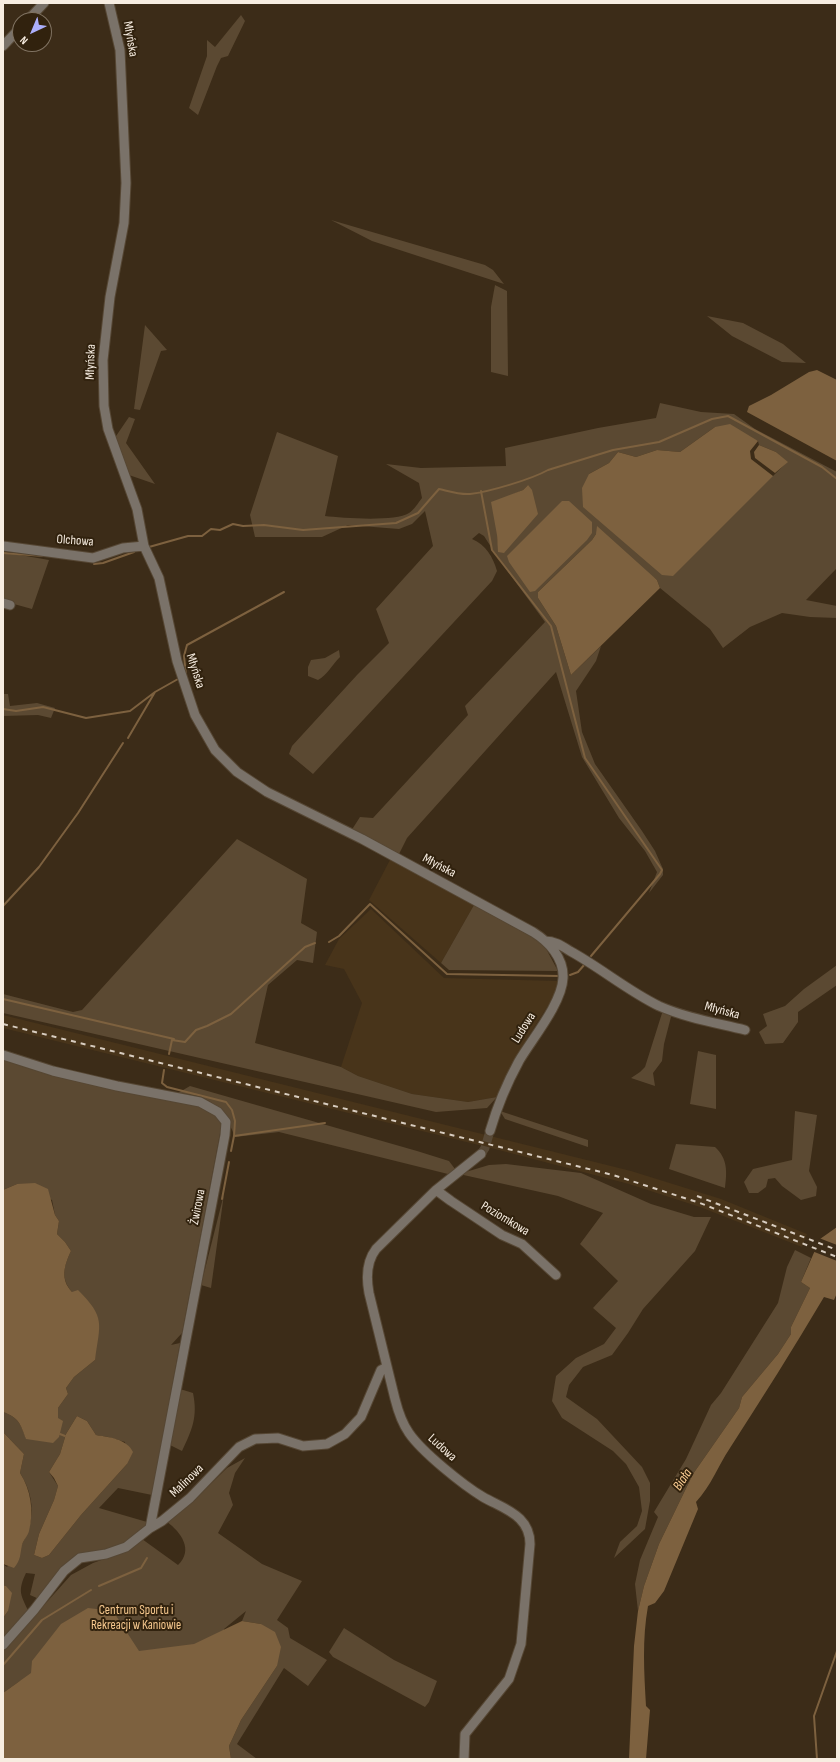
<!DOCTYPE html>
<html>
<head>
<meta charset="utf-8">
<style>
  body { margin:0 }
  #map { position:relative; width:840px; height:1762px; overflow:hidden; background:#3c2c18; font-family:"Sofia Sans Condensed",sans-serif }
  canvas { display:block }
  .frame { position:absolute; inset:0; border:4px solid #f7ede1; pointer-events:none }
  .north { position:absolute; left:12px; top:12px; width:40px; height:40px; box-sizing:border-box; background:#31220e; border:1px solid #807362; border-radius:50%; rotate:224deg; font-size:11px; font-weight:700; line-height:16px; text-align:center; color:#f7ede1 }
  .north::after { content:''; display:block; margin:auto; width:14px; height:18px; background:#acaffb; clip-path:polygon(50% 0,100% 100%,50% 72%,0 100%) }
</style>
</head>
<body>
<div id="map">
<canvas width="840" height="1762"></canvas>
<div class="frame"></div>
<div class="north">N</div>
</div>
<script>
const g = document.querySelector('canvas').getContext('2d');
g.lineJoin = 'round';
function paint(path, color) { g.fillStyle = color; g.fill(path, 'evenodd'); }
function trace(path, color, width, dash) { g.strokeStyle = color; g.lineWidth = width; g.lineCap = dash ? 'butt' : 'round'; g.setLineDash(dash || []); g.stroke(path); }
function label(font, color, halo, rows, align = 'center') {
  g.font = font + ' "Sofia Sans Condensed",sans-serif'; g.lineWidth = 4; g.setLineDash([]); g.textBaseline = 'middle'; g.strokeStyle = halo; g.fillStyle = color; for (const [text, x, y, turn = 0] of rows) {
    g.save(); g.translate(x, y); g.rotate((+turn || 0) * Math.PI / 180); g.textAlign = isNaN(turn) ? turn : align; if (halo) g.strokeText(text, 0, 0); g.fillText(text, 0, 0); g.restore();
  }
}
paint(new Path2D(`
  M391,858L474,905L441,963L369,900Z
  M371,909L444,978L558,981L554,996L530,1034L497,1097L468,1102L412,1094L358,1076L341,1067L362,1003L344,969L325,965L339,939Z
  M3,1015L631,1171L721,1199L807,1234L802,1247L700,1207L629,1184L495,1149L3,1028Z`), '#48341a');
paint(new Path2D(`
  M241,15L245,21L228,56L221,58L217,66L198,115L189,108L207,56V40L215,47Z
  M331,220L485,265L493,270L504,284L372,241Z
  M495,285L507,291L508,376L491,372V307Z
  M707,316L743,323L783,344L806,363L782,362L732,336Z
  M145,325L167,350L161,351L140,410L134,409Z
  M660,403L701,412L734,414L755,429L837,472V568L806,600L837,606V618L810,617L782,613L750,627L723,648L710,629L660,588L657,580L596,534L592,540L538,592V598L556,626L571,675L601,646L596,661L576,691L582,732L595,764L642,831L655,851L663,869V875L649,893L657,872L645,851L619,818L582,757L556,672L407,838L398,856L351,831L360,817L373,818L468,715L465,706L545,622L498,558L484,536L479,533L472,539C486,545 493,557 497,571L492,581L313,774L289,754L292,746L357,675L389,643L376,609L433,546L425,511L412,524L399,529L348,525L322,537H255L250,515L277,432L338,456L325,516C342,518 395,522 409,513C414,510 418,503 422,498L419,483L386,464L421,468L506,466L505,448L598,428L656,418ZM715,427L758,441L759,445L776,452L787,462L773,476L589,474L609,463L618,452L636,457L657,450L680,452ZM528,485L499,552L497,535L514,494L523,490Z
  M129,417L135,419L126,443L155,484L126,474L114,439Z
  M3,552L49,560L32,609L3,601Z
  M339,650L340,657C332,665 327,675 318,680L308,676V667L311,660L325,658Z
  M3,694H8L10,706L37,703L55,708L51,718L38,715L3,716Z
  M237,839L307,879L301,923L317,932L313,963L297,960L268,985L255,1043L341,1067L358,1076L412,1094L468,1102L497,1097L487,1108L436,1112L3,1013V994L73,1012L82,1010Z
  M474,905L543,943L558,971L449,970L441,963Z
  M837,965V985L798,1012V1022L783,1043L765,1044L759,1032L767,1026L763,1014L785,1006L804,989Z
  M663,1010L672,1013L664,1044L662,1061L653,1073L655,1086L631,1078L640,1072L645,1067Z
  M698,1051L716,1055V1109L690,1104Z
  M3,1059L199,1105L215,1115L222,1123L182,1333L171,1345L180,1343L152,1495L118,1488L99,1508L147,1522L146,1527L125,1543L106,1550L78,1556L39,1599L30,1595L35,1574L26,1573C18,1590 20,1594 28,1610L3,1638V1618L8,1611L6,1586L3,1585V1564L7,1567C30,1537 42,1508 20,1473L24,1454L3,1432V1412C19,1418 20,1423 26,1438L58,1418V1408L68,1394L66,1388L74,1377L95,1360L72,1292C60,1278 64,1266 71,1251L65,1242L57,1234L59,1221L55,1215L52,1200L17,1184L3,1190ZM77,1416L87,1421L96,1435L108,1437L125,1442L127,1464L81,1515L49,1555L42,1558L34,1555L39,1534L54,1500L58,1486L49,1472L60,1454L66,1434Z
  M190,1086L417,1151L449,1161L455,1169L448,1174L279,1132L235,1137C229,1121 220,1105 203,1098C195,1095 186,1094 178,1093Z
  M500,1111L588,1140V1147L505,1119Z
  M795,1111L817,1115L809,1171L817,1187L816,1196L801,1200L782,1186L775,1178L768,1179L766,1187L758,1193H749L744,1182L753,1169L792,1160Z
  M676,1144L715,1147C728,1159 727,1172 725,1188L669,1169Z
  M506,1164L581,1173L651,1204L694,1217H711L695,1251L643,1309L628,1333L612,1355L583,1367L569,1385L566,1397L597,1419L642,1467L650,1483V1501L645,1529L614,1558L620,1542L637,1526L642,1511L639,1487L626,1464L613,1451L562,1418L552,1401L556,1376L576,1358L604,1344L616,1328L593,1308L618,1281L580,1244L603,1213L558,1196L459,1174L489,1165Z
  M224,1194L211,1288L201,1285Z
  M795,1250L811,1258L801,1282L810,1288L791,1327V1334L778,1354L742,1397L739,1408L693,1474L659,1544L644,1586L638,1611L635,1584L640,1560L658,1517L654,1512L686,1459L711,1405L721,1393L778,1303L787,1267Z
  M180,1389L193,1393C198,1417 192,1430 182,1451L170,1445Z
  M245,1458L235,1473L229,1493L233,1505L218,1533L262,1564L302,1581L277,1620L288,1628L290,1638L327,1660L308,1686L284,1668L237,1744L257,1759H231L229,1746L241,1720L277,1666L261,1624L242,1621L246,1611L224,1629L229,1677L20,1681L3,1693V1651L71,1575L93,1563L129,1550L142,1539L178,1565C194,1550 181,1532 167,1522L194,1500L227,1468Z
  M344,1628L394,1660L437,1681L429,1702L425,1707L333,1657L329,1652Z`), '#5b4932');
paint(new Path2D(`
  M817,370L837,380V461L747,412L749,406L771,395L809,372Z
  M730,424L758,441L750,451L751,459L773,476L673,576L662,575L583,507L582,488L589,474L609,463L618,452L636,457L657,450L680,452L715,427Z
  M759,445L776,452L788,462L775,473L755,458L754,452Z
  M528,485L532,490L538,514L504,553L498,552L497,535L491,502L523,490Z
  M562,501H569L592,522V533L587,540L535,591L530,592L509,562L507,556Z
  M597,526L657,580L660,588L571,675L556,626L538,598V592L592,540L596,534Z
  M35,1183L48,1189L55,1215L59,1221L57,1234L65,1242L71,1251C64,1266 60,1279 72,1292L78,1290C106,1318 100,1323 95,1360L74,1377L66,1388L68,1394L58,1408V1418L63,1421L59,1437L53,1443L26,1439C20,1423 19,1418 3,1412V1190L17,1184Z
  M837,1227V1293L834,1300L824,1297C794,1348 762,1398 730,1448C718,1466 711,1486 696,1502L698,1509L664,1591L655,1603L648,1606C642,1639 644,1672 646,1706L650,1710L646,1759H629L634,1646L638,1611L644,1586L659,1544L693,1474L739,1408L742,1397L778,1354L791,1334V1327L810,1288L801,1282L820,1239Z
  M77,1416L87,1421L96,1435C109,1437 127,1439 133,1452L127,1464L81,1515L49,1555L42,1558L34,1555L39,1534L54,1500L58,1486L54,1478L49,1472L60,1454L66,1434Z
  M3,1432L24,1454L20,1473C31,1490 34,1511 29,1531C28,1536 23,1540 22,1545C20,1554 21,1560 14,1568L3,1564Z
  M3,1585L6,1586L12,1593L8,1611L3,1618Z
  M88,1608L113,1611L139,1651L194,1644L242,1621L261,1624L275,1632L281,1647L277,1666L241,1720L229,1746L231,1759H3V1693L31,1673L32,1661L61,1624Z`), '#7d613f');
paint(new Path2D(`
  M819,1238L837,1245V1261L812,1251Z`), '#3c2c18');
trace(new Path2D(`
  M481,491L492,550L551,626L585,758L662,870L660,874L591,956
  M149,547L188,536H202L211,529L220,530L233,524L243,526L264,525L303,530L396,523L418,513L439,489C448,491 460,495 470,494C489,492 532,479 548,470L613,450L659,442L712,419L728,416L822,467L837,479
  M3,553L44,556
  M94,564L103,563L134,552
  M186,675L184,656L187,645L284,592
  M3,709L16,711L43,707L86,718L130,711L155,692
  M128,738L155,692L178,679
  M3,906L39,867L78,813L123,743
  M329,942L339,936L370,904L447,974L559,976
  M570,975L578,972L585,964
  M3,999L174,1039
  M169,1054L172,1040L185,1042L196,1030L207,1026L231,1014L305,947L315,943
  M164,1070L162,1083L167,1087L226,1102L232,1110L235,1121L234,1136L325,1123
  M231,1151L234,1136
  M222,1199L229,1162
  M60,1434L65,1436
  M99,1586L141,1568L147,1558
  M3,1665L42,1620L91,1590
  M817,1759L814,1716L837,1651`), '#7d613f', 2);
trace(new Path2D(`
  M481,1154L485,1148L490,1131`), '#584936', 9, [9, 4.5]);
const minor = new Path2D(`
  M109,3L120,50L126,183L124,223L110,297L103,360L104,406L108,429L137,509L144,546L159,578L177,661L195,715L215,750L237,772L267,792L362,839L533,932C549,942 564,958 563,978C562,1003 532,1039 519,1061C507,1083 497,1107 490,1131
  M28,20L44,3
  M3,46L20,28
  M3,546L93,558L123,548L144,546
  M3,603L10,605
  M545,941C555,941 562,946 570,951C601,968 628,991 659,1006C686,1018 717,1023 745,1030
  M3,1055L53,1071L117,1086L200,1102L218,1112L226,1122L225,1135L150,1528
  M436,1190L451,1201L502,1235L522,1244L556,1275
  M3,1645L34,1610L64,1571L80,1558L106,1554L126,1547L150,1528L162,1521L190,1498L239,1447L255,1439L278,1438L303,1446L327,1444L345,1434L361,1417L381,1370L387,1367
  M464,1759L465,1734L509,1679L521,1644L530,1544C530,1534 527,1526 520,1519C510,1509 495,1504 483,1497C463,1485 422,1452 409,1433C402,1423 398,1411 395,1399L369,1293C366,1277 366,1262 376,1249L436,1190L481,1154`);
trace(minor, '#564734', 11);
trace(minor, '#7a7269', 9);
trace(new Path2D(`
  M3,1024L613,1175L700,1203L837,1257
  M697,1196L837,1250`), '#d8cdc0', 2, [5, 5]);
label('13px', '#f7ede1', '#31220e', [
  ["Młyńska",130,39,80],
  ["Młyńska",91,362,-88],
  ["Olchowa",75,541,4],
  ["Młyńska",195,671,72],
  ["Młyńska",439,866,28],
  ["Młyńska",722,1011,15],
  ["Ludowa",524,1028,-58],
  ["Żwirowa",198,1207,-79],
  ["Poziomkowa",505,1219,31],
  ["Ludowa",442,1448,42],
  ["Malinowa",187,1481,-44]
]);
label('13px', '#f6c88e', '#31220e', [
  ["Centrum Sportu i",136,1611],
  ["Rekreacji w Kaniowie",136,1626]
]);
label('italic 14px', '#fbcd93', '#31220e', [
  ["Biała",683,1480,-57]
]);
</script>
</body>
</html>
